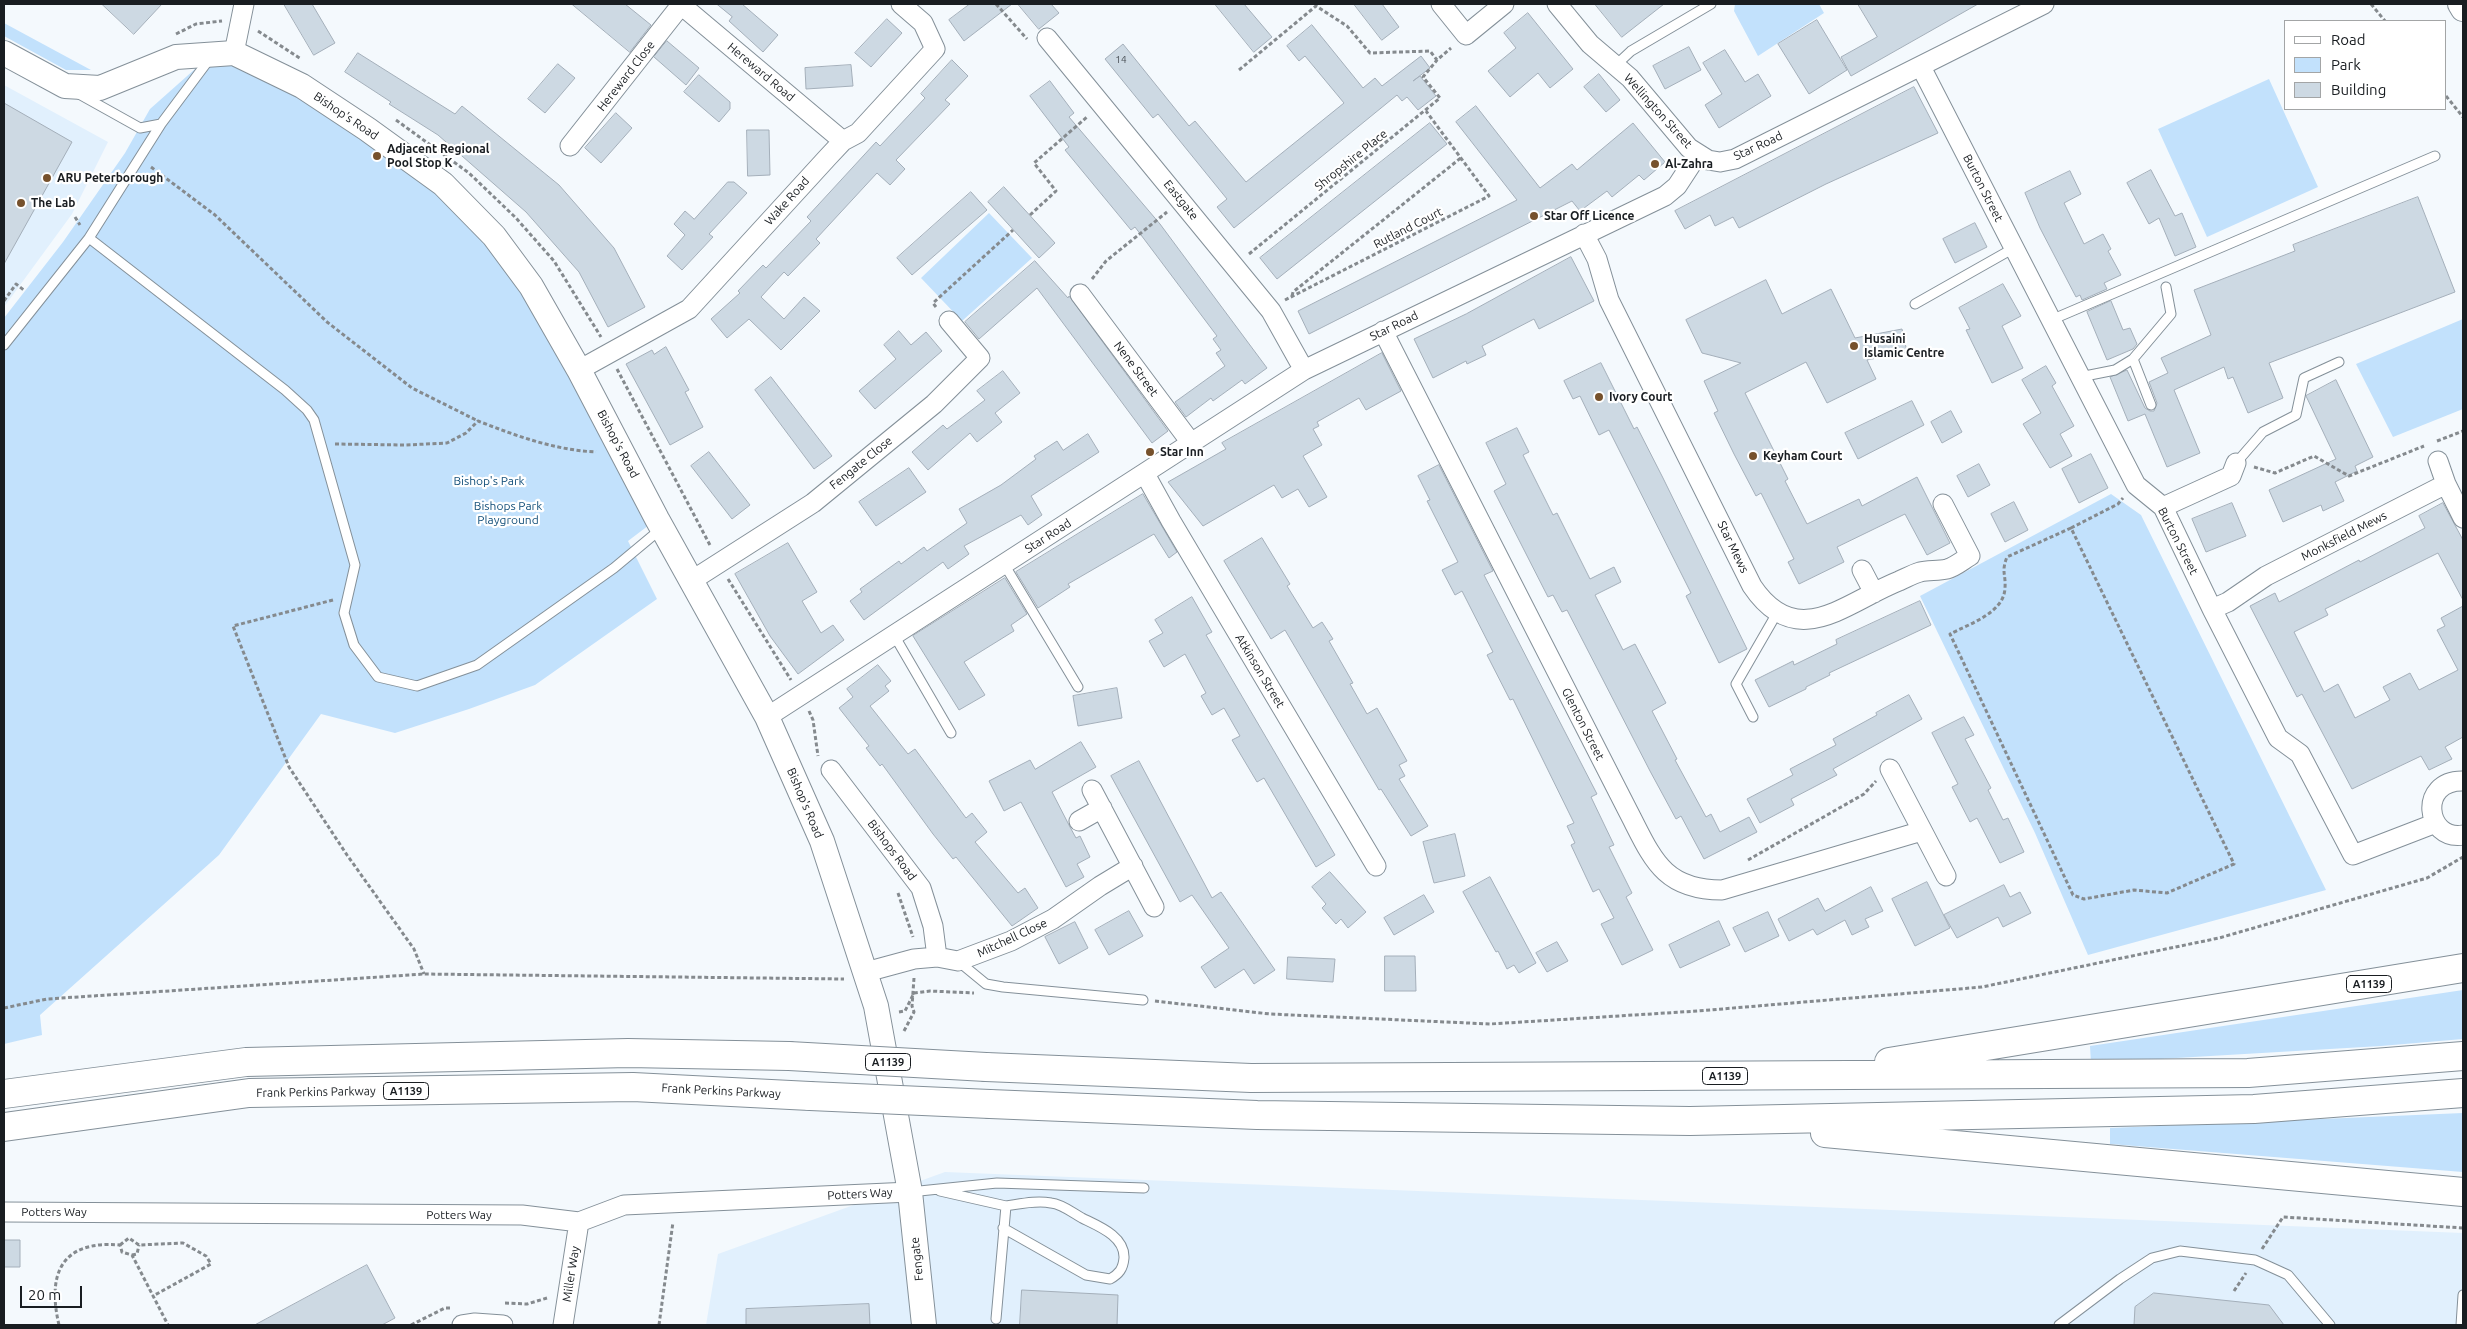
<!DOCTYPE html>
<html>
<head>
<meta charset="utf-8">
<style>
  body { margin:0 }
  #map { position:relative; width:2467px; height:1329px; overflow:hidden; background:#f4f9fd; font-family:Ubuntu,sans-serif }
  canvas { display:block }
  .frame { position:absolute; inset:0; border:5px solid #191d21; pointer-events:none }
  .legend { position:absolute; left:2284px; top:20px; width:162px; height:90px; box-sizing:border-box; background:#fff; border:1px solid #a3a5a6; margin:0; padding:6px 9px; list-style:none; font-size:15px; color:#191d21 }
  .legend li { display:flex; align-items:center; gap:10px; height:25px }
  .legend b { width:25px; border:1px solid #a3a5a6 }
  .scale { position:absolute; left:20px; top:1286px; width:62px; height:22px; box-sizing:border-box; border:2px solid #191d21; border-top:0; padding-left:6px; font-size:15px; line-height:18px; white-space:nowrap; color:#191d21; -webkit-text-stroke:4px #fff; paint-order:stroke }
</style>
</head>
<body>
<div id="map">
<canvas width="2467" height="1329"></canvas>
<div class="frame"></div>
<ul class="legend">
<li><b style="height:6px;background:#fff"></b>Road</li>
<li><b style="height:14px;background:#c2e1fc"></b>Park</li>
<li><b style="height:14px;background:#cdd9e3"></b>Building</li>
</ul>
<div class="scale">20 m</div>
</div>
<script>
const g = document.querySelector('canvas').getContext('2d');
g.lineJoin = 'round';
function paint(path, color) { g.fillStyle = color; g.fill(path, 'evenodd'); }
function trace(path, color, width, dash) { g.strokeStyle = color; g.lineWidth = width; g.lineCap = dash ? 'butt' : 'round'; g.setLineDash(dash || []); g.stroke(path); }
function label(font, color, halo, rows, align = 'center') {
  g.font = font + ' Ubuntu,sans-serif'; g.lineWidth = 4.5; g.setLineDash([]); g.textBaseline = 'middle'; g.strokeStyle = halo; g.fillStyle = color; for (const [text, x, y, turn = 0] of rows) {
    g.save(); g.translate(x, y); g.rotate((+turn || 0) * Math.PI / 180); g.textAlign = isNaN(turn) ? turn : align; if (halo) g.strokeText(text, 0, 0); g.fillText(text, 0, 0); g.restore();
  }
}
paint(new Path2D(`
  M4,85L108,142L72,214L4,307Z
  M945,1172L2463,1233V1325H706L718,1254Z`), '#e1f0fd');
paint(new Path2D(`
  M1735,4H1819L1824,13L1758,56L1734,11Z
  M4,23L91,70H66L4,36Z
  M213,53L287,79L494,236L657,519L628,541L657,599L535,685L469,709L395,733L321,714L219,855L40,1015L42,1035L4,1044V318L63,242L125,153L150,109Z
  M2269,79L2318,187L2207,237L2158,129Z
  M989,213L1032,258L962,321L921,278Z
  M2463,319V409L2393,437L2356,364Z
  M2111,494L2141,515L2326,890L2088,955L2035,833L1920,596Z
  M2463,990V1039L2381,1046L2091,1063L2090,1046Z
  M2463,1113V1172L2110,1144V1128Z`), '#c2e1fc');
const building = new Path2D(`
  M102,4H162L134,34Z
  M284,4H312L335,43L314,55Z
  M572,4H625L651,25L630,52Z
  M717,4H742L778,35L763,52L729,21L732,17Z
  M970,4H1012L964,41L949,20Z
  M1018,4H1051L1059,13L1039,29Z
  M1215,4H1244L1272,37L1254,52Z
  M1354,4H1382L1399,27L1382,40Z
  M1595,4H1664L1622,37Z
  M1858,4H1978L1851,76L1841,57L1877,37Z
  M1528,13L1573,69L1550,88L1538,73L1510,97L1488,71L1516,48L1504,33Z
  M887,19L902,33L871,67L855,53Z
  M1817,20L1847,70L1809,94L1778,44Z
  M1312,25L1363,88L1375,78L1382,86L1421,56L1430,68L1413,81L1420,76L1436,96L1418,110L1407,97L1402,101L1397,95L1234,228L1217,207L1227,199L1158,114L1153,118L1105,59L1123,44L1189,126L1195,121L1246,182L1344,103L1305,56L1299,61L1287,46Z
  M667,41L699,68L686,85L654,57Z
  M1689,47L1701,70L1665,89L1653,66Z
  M1725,50L1745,82L1758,74L1771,96L1719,128L1705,105L1722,94L1703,63Z
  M358,53L455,114L462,106L559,185L614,248L645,307L608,327L579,272L526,212L438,135L389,104L391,102L345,72Z
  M952,60L968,76L945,100L950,104L896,160L905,169L890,185L877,173L816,239L820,243L788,276L784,272L761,297L784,319L804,297L820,311L781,350L749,319L727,338L711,319L740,293L738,291L763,265L766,268L811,221L807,217L876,142L880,146L925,98L921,94Z
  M558,64L575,78L545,113L528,99Z
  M851,65L853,86L806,89L805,68Z
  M1599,74L1620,100L1606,112L1584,87Z
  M699,75L730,102V109L719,122L684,92Z
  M1050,81L1074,113L1069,117L1160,224L1267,368L1245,384L1242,380L1213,401L1211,398L1186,417L1175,402L1225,366L1216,353L1221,350L1213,339L1217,336L1135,227L1131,230L1065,150L1069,147L1030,96Z
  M1914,87L1938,133L1826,184L1739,228L1733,217L1715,226L1710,215L1685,229L1675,211Z
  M4,103L72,142L4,264Z
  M1476,106L1540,188L1572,164L1577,170L1633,123L1665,162L1644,180L1639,175L1612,197L1607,191L1580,211L1572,201L1309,334L1298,311L1517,200L1456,122Z
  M616,113L632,128L601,163L585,148Z
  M1430,123L1447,144L1277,279L1260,258Z
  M747,130H769L770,175L748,176Z
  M2151,170L2175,216L2182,213L2196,247L2175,256L2159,218L2149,224L2127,183Z
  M2070,171L2081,194L2064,203L2084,244L2103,234L2111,249L2108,251L2121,275L2104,283L2107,289L2082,300L2080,295L2076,297L2040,228L2025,193Z
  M728,182H734L747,193L709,234L713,237L682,270L667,256L685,235L674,224L685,211L694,219Z
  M1004,187L1055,243L1039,258L988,202Z
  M971,192L987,210L912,275L897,258Z
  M2418,197L2455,292L2269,363L2283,398L2248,413L2233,377L2228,379L2224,367L2174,390L2200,453L2167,467L2145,414L2128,421L2110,377L2127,370L2145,408L2150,411H2154L2157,403L2149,382L2168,373L2161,358L2211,335L2194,290L2295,251L2293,245Z
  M1975,223L1987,247L1955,263L1943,239Z
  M1571,257L1594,301L1539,329L1534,319L1482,346L1486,355L1467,364L1466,361L1433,378L1414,339L1466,314Z
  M1035,261L1068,298L1069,296L1168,431L1152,443L1037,288L979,339L965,322Z
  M1766,280L1782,314L1831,289L1855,338L1902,329L1907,352L1867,360L1876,379L1827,403L1806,362L1745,393L1788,479L1785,481L1807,524L1859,499L1862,506L1917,477L1950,543L1927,555L1905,514L1837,547L1844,562L1799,584L1788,562L1794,559L1761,493L1756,496L1734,454L1714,413L1718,411L1704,381L1741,363L1702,353L1686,320Z
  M2003,284L2021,316L2002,326L2023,368L1992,383L1966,330L1970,329L1959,308Z
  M2111,301L2123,330L2130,328L2137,344L2133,349L2107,360L2087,312Z
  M899,331L911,345L926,332L942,351L875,409L859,391L896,359L884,345Z
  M666,347L689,390L685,392L703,427L670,445L626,364L652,350L654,354Z
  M1382,353L1401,391L1366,410L1359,398L1317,422L1319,426L1313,429L1322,445L1303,456L1327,497L1309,507L1298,489L1282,498L1274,485L1203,526L1168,482L1226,449L1222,443Z
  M1601,363L1634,429L1637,427L1663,478L1747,649L1719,663L1686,596L1691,593L1609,430L1599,435L1580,396L1573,399L1564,381Z
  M2046,366L2056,383L2052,386L2074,426L2060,434L2072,456L2050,468L2023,424L2041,413L2022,380Z
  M1003,371L1020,393L995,413L1002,422L977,442L970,433L928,470L912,452L943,425L947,429L985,400L977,391Z
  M771,377L832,456L814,469L755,390Z
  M2336,380L2373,457L2355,466L2357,471L2335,482L2344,501L2323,511L2321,505L2283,522L2269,490L2336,459L2306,396Z
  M1912,401L1924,425L1858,459L1845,433Z
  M1951,411L1962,432L1942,443L1931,422Z
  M1517,428L1529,452L1523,455L1553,515L1557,513L1590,579L1614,567L1621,582L1595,595L1623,650L1635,644L1666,703L1652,711L1677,759L1675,760L1706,817L1711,814L1720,832L1749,817L1757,832L1704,859L1681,816L1676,819L1650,771L1567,610L1562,612L1553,595L1548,597L1494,491L1506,484L1486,443Z
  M1088,434L1099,452L1031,496L1042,515L1028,525L1021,515L964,546L969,554L948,569L943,562L864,620L850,601L862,592L860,589L899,561L901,564L924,547L927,551L967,523L959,509L1001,485L1036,459L1034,456L1057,441L1063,450Z
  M709,452L750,505L732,519L691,466Z
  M2091,454L2108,488L2079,503L2062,469Z
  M1979,464L1990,485L1968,497L1957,476Z
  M1439,465L1493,571L1484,575L1597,794L1591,797L1614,845L1609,847L1632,893L1626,897L1653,950L1622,965L1601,924L1614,918L1599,889L1593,892L1571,845L1575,843L1567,826L1574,823L1513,699L1510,700L1487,655L1493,652L1462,591L1455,595L1442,570L1458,562L1427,501L1430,500L1418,476Z
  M909,468L926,492L876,526L859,502Z
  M1143,494L1177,552L1169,558L1154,534L1068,584L1070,587L1038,608L1016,572Z
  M2014,502L2028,530L2005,542L1991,514Z
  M2232,503L2246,536L2206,552L2192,519Z
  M2443,503L2463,540V600L2438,553L2325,609L2328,615L2294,632L2324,692L2338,684L2355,718L2390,700L2383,687L2410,673L2419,690L2458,670L2437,630L2445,626L2441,618L2463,606V737L2445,747L2452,759L2429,770L2421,756L2352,789L2302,694L2297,697L2250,606L2275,593L2279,602L2359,560L2360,562L2425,528L2419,516Z
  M1262,538L1290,584L1287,586L1313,628L1322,622L1333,639L1329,641L1353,683L1350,684L1367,714L1377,708L1407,761L1399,765L1405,776L1399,779L1428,826L1411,836L1381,789L1379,790L1285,630L1271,639L1224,561Z
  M788,543L817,592L802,601L821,633L833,625L844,640L798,674L770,636L735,574Z
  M1005,578L1027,614L1011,625L1014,631L964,662L985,695L959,710L913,636Z
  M1192,597L1212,632L1206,635L1335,855L1316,867L1264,778L1257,782L1232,740L1240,736L1224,708L1212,715L1201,696L1206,693L1185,654L1164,667L1149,641L1163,633L1155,620Z
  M1920,601L1931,625L1829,673L1830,675L1806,687V689L1769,707L1755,680L1793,661L1794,665L1837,644L1836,640Z
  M878,665L891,681L885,686L889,691L870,706L908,754L915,749L966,818L972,813L987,832L975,842L1018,893L1025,888L1038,908L1012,926L956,857L953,859L933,834L882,764L880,766L866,748L869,746L839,708L853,697L847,689Z
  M1117,688L1122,718L1078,726L1073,696Z
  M1909,695L1922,719L1833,769L1837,775L1791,799L1794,805L1760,823L1747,799L1793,775L1790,769L1836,745L1833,739L1877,715L1876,713Z
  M1964,717L1974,735L1965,739L1991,788L1988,790L2003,820L2008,818L2024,852L2000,863L1977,818L1970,822L1952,787L1958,784L1932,733Z
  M1081,742L1096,767L1052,792L1070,827L1076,838L1080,836L1090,857L1077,864L1084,877L1066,887L1021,802L1004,811L989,781L1030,760L1035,769Z
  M1139,761L1212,898L1221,892L1275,970L1254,984L1244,969L1215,988L1201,967L1229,948L1192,895L1180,902L1111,776Z
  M1455,834L1465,876L1434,883L1423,842Z
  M1330,872L1366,912L1348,928L1341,919L1336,924L1322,908L1326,904L1312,887Z
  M1490,877L1536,963L1519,973L1514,965L1507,969L1498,951L1496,952L1463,892Z
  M1927,882L1950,928L1915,946L1892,899Z
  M2004,885L2010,897L2020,892L2031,913L2003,927L1998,917L1957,938L1944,915Z
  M1871,887L1883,911L1865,919L1869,927L1852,935L1845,920L1817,935L1813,929L1789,941L1778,919L1818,898L1825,911Z
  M1424,895L1434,912L1394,935L1384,918Z
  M1129,911L1143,936L1109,955L1095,930Z
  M1768,912L1779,936L1745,952L1733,928Z
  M1719,921L1730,945L1680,968L1669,945Z
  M1075,922L1088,948L1059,964L1045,937Z
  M1557,942L1568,961L1547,972L1536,953Z
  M1385,956H1415L1416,991H1385Z
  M1288,957L1335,959L1333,982L1287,979Z
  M4,1240H20V1267H4Z
  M367,1265L395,1318L382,1325H255Z
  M1022,1290L1118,1295L1117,1325H1020Z
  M2154,1293L2269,1305L2284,1325H2134L2135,1307Z
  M869,1304L870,1325H746V1309Z`);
paint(building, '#cdd9e3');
trace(building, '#a4afba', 1);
const service = new Path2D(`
  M1615,66L1631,51L1711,4
  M79,94L140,128L161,124L211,57
  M161,124L89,238L285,390L307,410L314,420L355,565L344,613L354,645L378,677L417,686L477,665L614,568L662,528
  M1915,304L2014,248
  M2051,320L2435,156
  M4,345L89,238
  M2133,359L2151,405
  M2080,377L2115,370L2133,359L2171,314L2166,287
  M2236,463L2263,432L2296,415L2304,378L2339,362
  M1004,564L1078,687
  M894,635L951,733
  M1753,717L1736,684L1777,613
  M958,961L986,984L1003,987L1143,1000
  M940,1191L1006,1206L996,1319
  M910,1192L997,1183L1144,1188
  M1003,1228L1086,1275L1110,1279C1119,1274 1123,1269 1124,1258C1125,1236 1098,1226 1082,1218C1073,1213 1062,1204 1051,1203C1036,1200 1020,1204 1006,1206
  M2059,1325L2120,1279L2152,1258L2180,1251L2255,1260L2288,1275L2330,1325
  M2461,1325L2463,1295`);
const minor = new Path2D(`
  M680,4L843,141
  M1441,4L1466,35L1504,4
  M1557,4L1590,44L1630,78L1689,148L1708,160L1720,162L1735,159L1749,152L2044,4
  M1047,38L1271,311L1304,370
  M234,53L244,4
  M1921,67L2136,485L2163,507L2212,609L2278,738L2300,754L2353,855L2436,823
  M570,146L681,5
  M1584,234L1597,259L1609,300L1752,586C1797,653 1846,602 1899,581C1906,578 1913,574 1920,572C1928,570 1938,571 1947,569C1955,567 1963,560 1970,556L1943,504
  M1080,294L1192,444
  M1383,331L1628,811C1652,857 1662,890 1722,890L1922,831
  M579,370L689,309L828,157L843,141L858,133L935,49L923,23L901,4
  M2438,461L2446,484
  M1145,474L1171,521L1376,866
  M2163,507L2231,476L2236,463
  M1862,570L1874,593
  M691,581L813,503L934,404L980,358L949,321
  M2212,609L2228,602L2266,576L2446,484L2463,518
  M767,717L1304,370L1665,196L1677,186L1698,154
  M1890,769L1946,876
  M831,770L921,888L933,926L937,957L914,959L866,972
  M2463,781C2418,780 2425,841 2463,835
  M1092,790L1154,907
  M1079,821L1102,808
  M937,957L958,961L1011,941L1053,919L1100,886L1133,866
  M4,1212L522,1215L579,1222L624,1205L910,1192
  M462,1325L475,1323L503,1325
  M563,1325L579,1222`);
const tertiary = new Path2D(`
  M2460,4L2463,9
  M4,53L65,86L100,88L176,57L234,53L302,86L367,129L443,184L494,236L531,286L579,370L657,519L767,717L822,841L876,1006L910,1192L924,1325`);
const trunk = new Path2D(`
  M1889,1062L2463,968
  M986,1067L1251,1078L2248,1073L2463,1056
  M4,1094L246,1062L628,1053L789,1056
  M990,1104L1257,1115L1690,1121L2254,1109L2463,1093
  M4,1127L249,1093L633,1087L810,1096
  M1825,1133L2463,1192`);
trace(service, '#849099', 11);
trace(minor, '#849099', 21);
trace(tertiary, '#849099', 26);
trace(trunk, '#849099', 30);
trace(new Path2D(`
  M996,4L1027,39
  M2371,4L2385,21
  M258,31L301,59
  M176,34L196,24L222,21
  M1239,70L1316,6L1347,26L1370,53L1430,51L1437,60L1451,48
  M2446,96L2463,117
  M396,120L469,173L516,218L554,261L601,337
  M151,167L215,215L327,322L412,388L478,421
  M1030,215L1056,191L1034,163L1087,117
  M75,217L80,225
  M1249,254L1440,98L1423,77L1437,60
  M1092,279L1106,261L1167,212
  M1292,296L1293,292L1462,157
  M1285,300L1489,196L1426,111
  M4,301L16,284L25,291
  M936,307L933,303L1013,230
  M617,369L711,547
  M2437,441L2463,431
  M335,444L406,445L447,443L466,433L478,421C517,436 554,450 596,452
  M2254,467L2275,473L2314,456L2349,476L2424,446
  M2071,528L2007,557C2001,572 2006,574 2005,588C2004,613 1969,624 1950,634L2073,895L2084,899L2134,890L2167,893L2234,864L2071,528L2118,504L2123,498
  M728,579L791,680
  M333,600L233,626L289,767L347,855L414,949L424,974
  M809,711L813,720L818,756
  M1748,860L1864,794L1876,781
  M898,893L913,937
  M1155,1001L1270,1014L1490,1024L1698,1011L1982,987L2219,938L2427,878L2463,857
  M4,1008L47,999L424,974L844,979
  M899,1012L905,1011L914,993L930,991L974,993
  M904,1031L914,1012L912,1006L914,978
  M120,1245L129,1238L139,1245L183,1243L206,1256L211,1264L153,1296
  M2262,1249L2283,1217L2463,1228
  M132,1255L137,1254L139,1245
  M2234,1291L2246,1273
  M505,1303L527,1304L547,1298
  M59,1325C47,1274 61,1240 120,1245L122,1252L132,1255L168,1325
  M411,1325L445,1308H451
  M659,1325L673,1222`), '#858a8e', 3, [4, 2.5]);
trace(service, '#fff', 9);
trace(minor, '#fff', 19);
trace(tertiary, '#fff', 24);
trace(trunk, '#fff', 28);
const trunkBridge = new Path2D(`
  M789,1056L986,1067
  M810,1096L990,1104`);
trace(trunkBridge, '#849099', 30, []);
trace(trunkBridge, '#fff', 28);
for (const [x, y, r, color] of [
  [377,156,5,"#76512c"],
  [1655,164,5,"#76512c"],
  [47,178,5,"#76512c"],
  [21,203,5,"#76512c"],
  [1534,216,5,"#76512c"],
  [1854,346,5,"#76512c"],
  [1599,397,5,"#76512c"],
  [1150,452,5,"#76512c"],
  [1753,456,5,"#76512c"]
]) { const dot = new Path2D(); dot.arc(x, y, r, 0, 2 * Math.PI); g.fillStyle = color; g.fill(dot); trace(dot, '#fff', 2); }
label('10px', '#464c52', null, [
  ["14",1121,60]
]);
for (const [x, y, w] of [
  [2369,984,45],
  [888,1062,45],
  [1725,1076,45],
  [406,1091,45]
]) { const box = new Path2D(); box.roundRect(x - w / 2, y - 8.5, w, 17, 4); g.fillStyle = '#fff'; g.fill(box); trace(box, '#191d21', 1); }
label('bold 11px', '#191d21', null, [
  ["A1139",2369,984],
  ["A1139",888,1062],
  ["A1139",1725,1076],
  ["A1139",406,1091]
]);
label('12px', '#191d21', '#fff', [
  ["Hereward Road",761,72,40],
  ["Hereward Close",626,76,-52],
  ["Wellington Street",1658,111,48],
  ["Bishop's Road",346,116,34],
  ["Star Road",1758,146,-25],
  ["Shropshire Place",1351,160,-39],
  ["Burton Street",1983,188,63],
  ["Eastgate",1181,200,51],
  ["Wake Road",787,201,-48],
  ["Rutland Court",1408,228,-27],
  ["Star Road",1394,326,-26],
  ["Nene Street",1136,369,53],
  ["Bishop's Road",618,444,62],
  ["Fengate Close",861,463,-39],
  ["Star Road",1048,536,-33],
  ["Monksfield Mews",2344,536,-27],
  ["Burton Street",2178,541,63],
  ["Star Mews",1733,547,64],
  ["Atkinson Street",1260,671,59],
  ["Glenton Street",1583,724,63],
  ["Bishop's Road",805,803,67],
  ["Bishops Road",892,850,53],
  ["Mitchell Close",1012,938,-25],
  ["Frank Perkins Parkway",721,1091,3],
  ["Frank Perkins Parkway",316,1092,-1],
  ["Potters Way",860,1194,-3],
  ["Potters Way",54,1212],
  ["Potters Way",459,1215],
  ["Fengate",917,1259,-96],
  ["Miller Way",571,1274,-81]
]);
label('bold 12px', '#191d21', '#fff', [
  ["Adjacent Regional",387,149],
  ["Pool Stop K",387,163],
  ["Al-Zahra",1665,164],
  ["ARU Peterborough",57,178],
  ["The Lab",31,203],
  ["Star Off Licence",1544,216],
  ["Husaini",1864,339],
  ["Islamic Centre",1864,353],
  ["Ivory Court",1609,397],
  ["Star Inn",1160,452],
  ["Keyham Court",1763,456]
], 'left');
label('12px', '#14507a', '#fff', [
  ["Bishop's Park",489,481],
  ["Bishops Park",508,506],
  ["Playground",508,520]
]);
</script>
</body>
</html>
